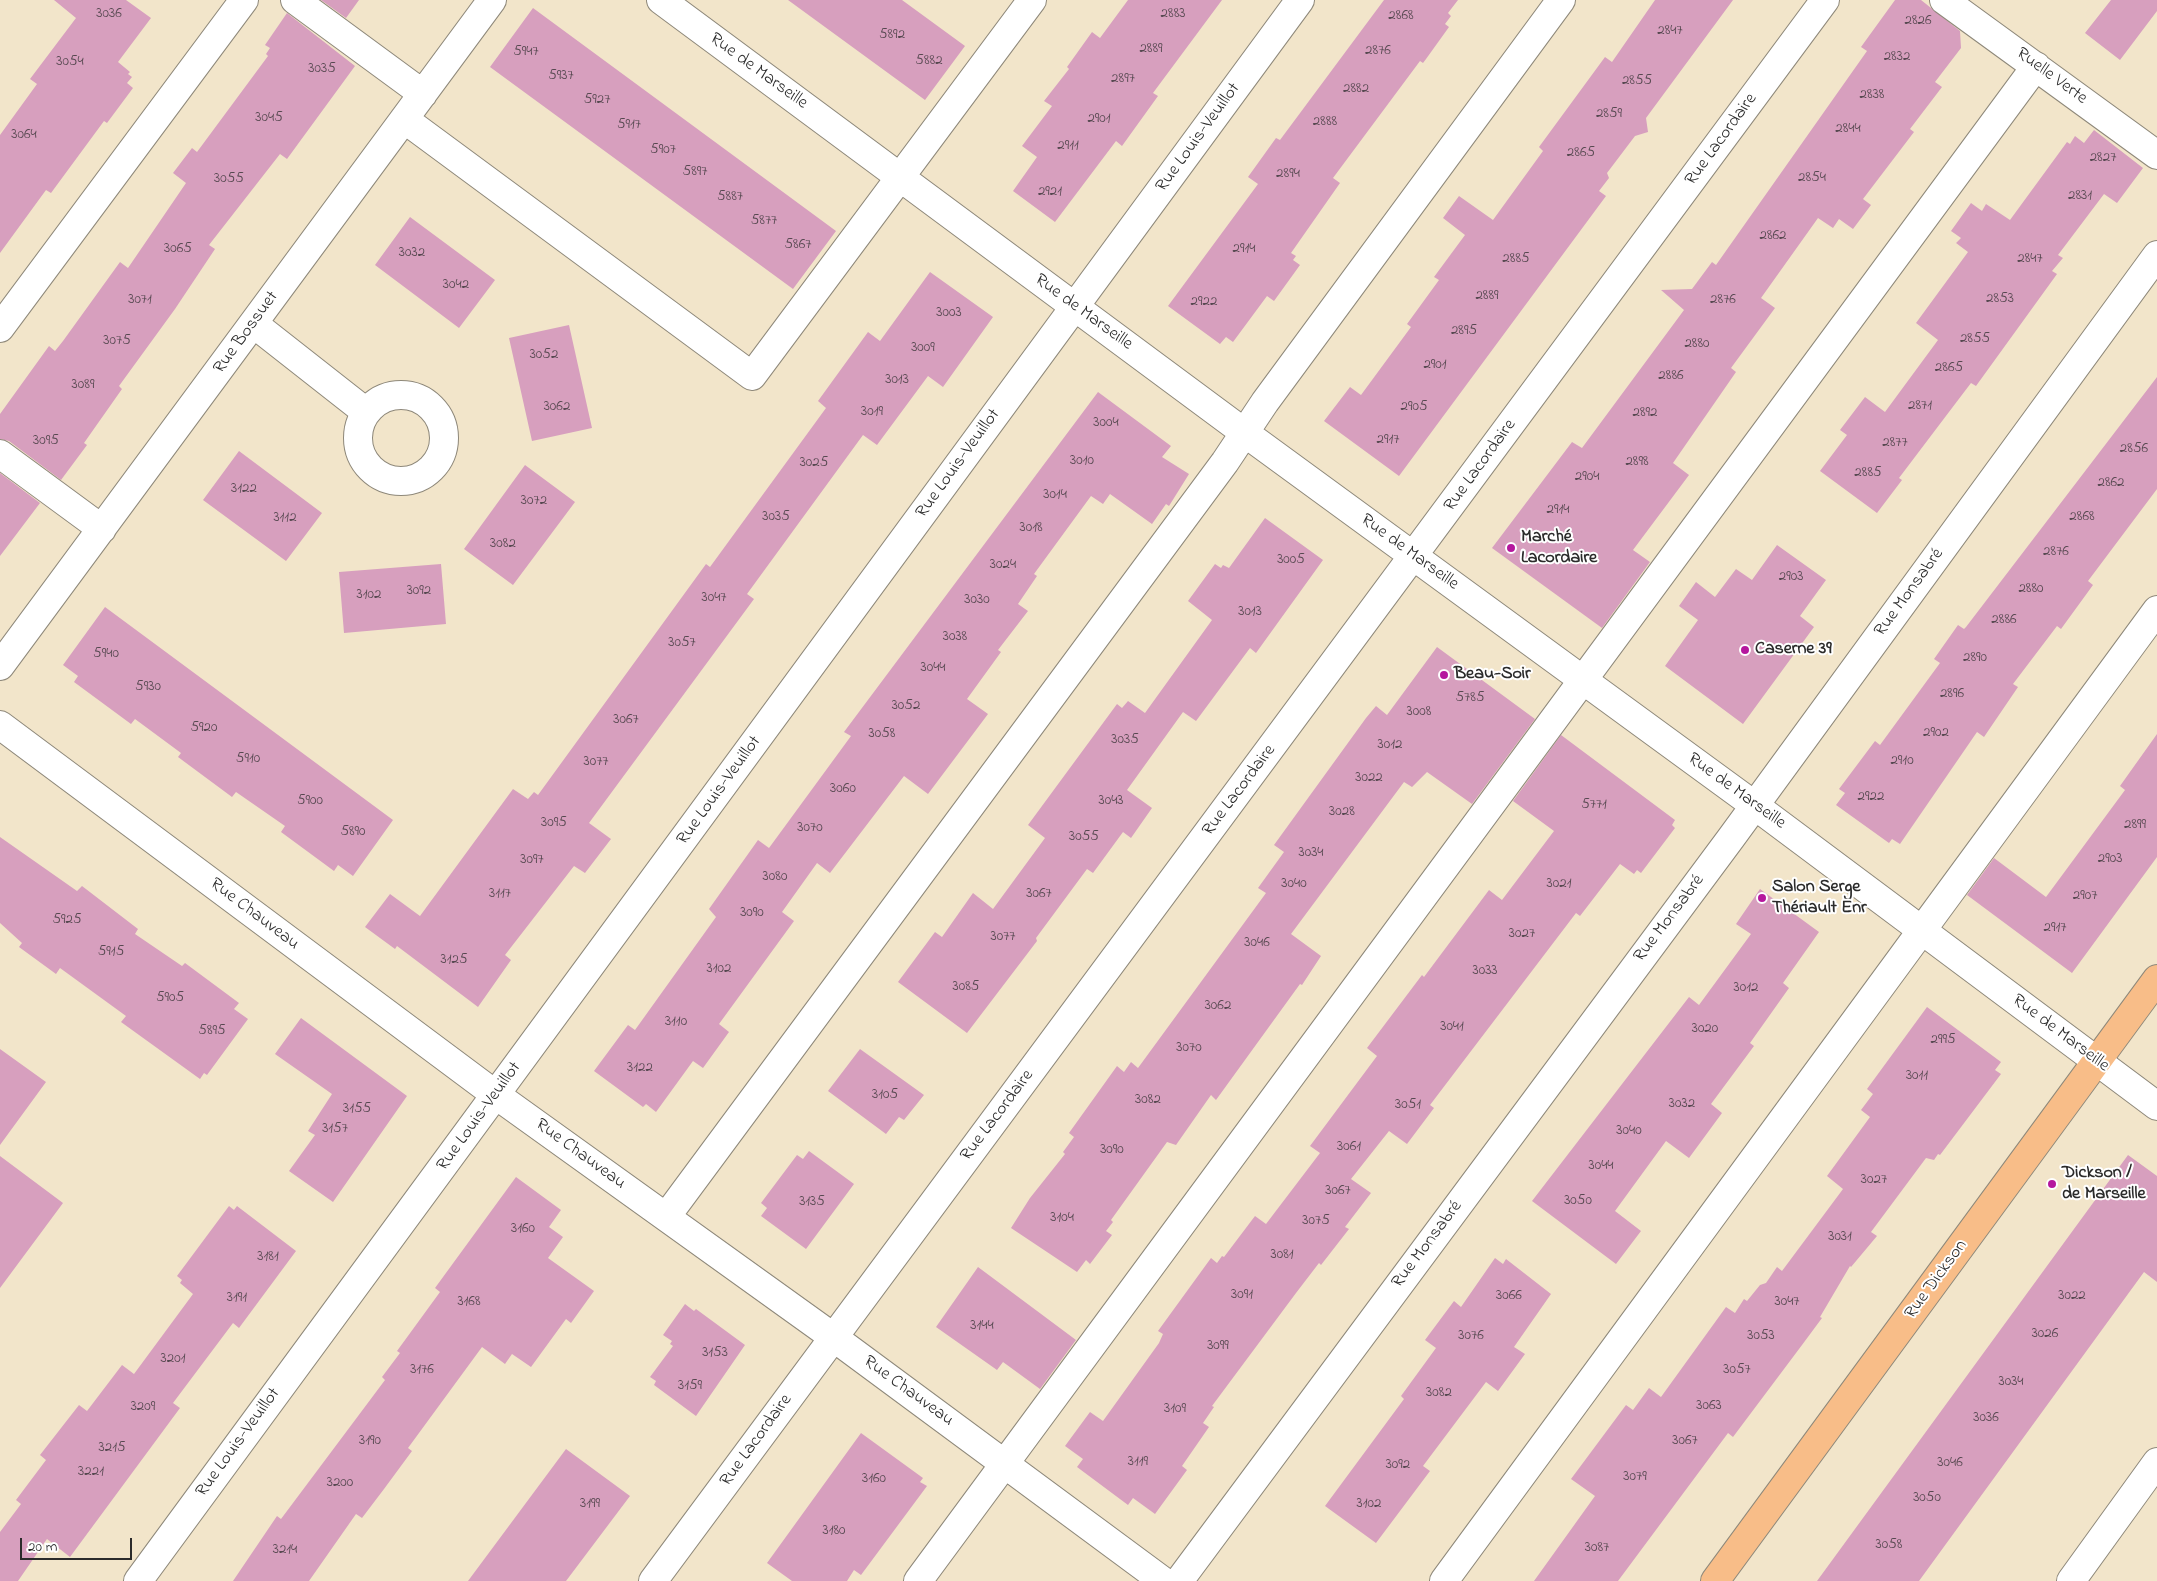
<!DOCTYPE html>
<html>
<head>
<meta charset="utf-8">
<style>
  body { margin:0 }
  #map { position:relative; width:2157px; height:1581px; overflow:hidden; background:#f2e5ca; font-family:"Indie Flower",sans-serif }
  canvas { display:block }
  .scale { position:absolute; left:20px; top:1538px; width:112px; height:22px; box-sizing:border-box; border:2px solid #2b2b2b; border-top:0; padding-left:6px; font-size:15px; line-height:18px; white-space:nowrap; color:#2b2b2b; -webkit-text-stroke:4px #fff; paint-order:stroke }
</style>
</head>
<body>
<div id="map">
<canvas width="2157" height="1581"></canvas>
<div class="scale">20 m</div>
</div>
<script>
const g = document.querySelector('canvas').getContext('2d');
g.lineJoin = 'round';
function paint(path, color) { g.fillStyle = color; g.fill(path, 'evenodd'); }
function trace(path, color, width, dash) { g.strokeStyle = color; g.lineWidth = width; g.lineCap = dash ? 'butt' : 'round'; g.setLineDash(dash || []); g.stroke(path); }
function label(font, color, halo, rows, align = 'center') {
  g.font = font + ' "Indie Flower",sans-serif'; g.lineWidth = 4; g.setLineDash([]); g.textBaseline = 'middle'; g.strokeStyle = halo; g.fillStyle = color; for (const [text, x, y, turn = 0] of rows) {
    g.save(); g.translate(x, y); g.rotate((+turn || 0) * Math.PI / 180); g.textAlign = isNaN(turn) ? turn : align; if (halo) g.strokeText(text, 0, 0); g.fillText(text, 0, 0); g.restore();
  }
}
paint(new Path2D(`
  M54,0H126L151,18L118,62L130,72L128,74L132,77L127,83L133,88L107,123L104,121L51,193L46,190L0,253V135L37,84L30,79L76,18Z
  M321,0H359L346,18Z
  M788,0H902L965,46L925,100Z
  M1128,0H1222L1153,93L1158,96L1122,146L1116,141L1055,222L1013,191L1037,157L1022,146L1052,106L1044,101L1069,69L1067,67L1092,32L1100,38Z
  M1384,0H1458L1448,13L1451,16L1445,24L1449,27L1426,59L1423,63L1420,61L1333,178L1340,183L1291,253L1296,256L1293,260L1300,265L1274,301L1267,296L1233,342L1226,337L1220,344L1168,306L1258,184L1248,177L1276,138L1280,140Z
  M1655,0H1733L1646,118L1648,132L1635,136L1607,173L1609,178L1599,191L1606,196L1399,476L1324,421L1350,387L1361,395L1411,327L1407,324L1439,280L1434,277L1465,235L1443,218L1459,196L1493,220L1543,151L1539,147L1605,57L1612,62Z
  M1895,0H1921L1960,31L1961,48L1935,82L1942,87L1910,129L1914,132L1863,199L1871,205L1853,229L1839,219L1833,228L1818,218L1761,298L1775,308L1731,368L1736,372L1673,463L1689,475L1633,550L1650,562L1602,628L1492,548L1572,442L1582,448L1684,310L1661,290L1692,289L1712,262L1716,265L1867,51L1861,47Z
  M2111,0H2157V11L2120,60L2085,33Z
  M533,8L836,231L793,289L490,67Z
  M287,13L355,66L287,159L280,154L209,245L215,249L175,309L119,386L122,389L84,443L87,445L61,480L9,441L0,439V414L49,346L55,351L63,341L120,262L128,268L186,183L173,173L192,148L197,152L268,56L266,54L270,48L265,45Z
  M2094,130L2143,168L2117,203L2104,194L2058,255L2063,258L2052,271L2057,274L1976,386L1971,383L1952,408L1899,478L1902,480L1877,513L1820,471L1847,435L1840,430L1865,397L1885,412L1938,340L1916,323L1968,252L1956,243L1961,238L1951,231L1971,203L1982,211L1986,204L2010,220L2067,142L2070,144L2075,136L2084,143Z
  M410,217L495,280L459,328L375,265Z
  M930,272L993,317L943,387L928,376L877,445L863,435L747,594L754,599L589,823L611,839L585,873L574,866L505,955L511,960L478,1007L397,946L395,949L365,927L390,894L420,916L513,789L528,799L534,792L538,795L706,564L710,567L826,408L818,401L868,332L880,341Z
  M569,325L592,428L532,441L509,338Z
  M2157,377V489L2088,581L2093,585L2061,629L2057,626L2013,684L2018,687L1984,737L1977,732L1900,844L1892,839L1889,843L1836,805L1845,793L1839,789L1875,741L1880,745L1940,663L1934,659L1958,625L1964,629L1966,627Z
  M1098,392L1171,446L1162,457L1189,474L1169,506L1166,504L1152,524L1110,494L1103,504L1091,496L1034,574L1037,576L1018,604L1028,611L998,650L1001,652L967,699L988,714L928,794L904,776L830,873L817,863L782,912L794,921L719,1024L729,1032L703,1068L693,1061L656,1112L646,1104L643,1107L594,1071L628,1025L635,1030L716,917L709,909L758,840L769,848L851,736L844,732Z
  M239,451L322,513L286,561L203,500Z
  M525,465L575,502L513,585L464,549Z
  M0,473L40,503L0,556Z
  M1265,518L1323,560L1256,653L1250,648L1196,721L1183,712L1127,790L1152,808L1131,838L1123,832L1093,873L1087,869L1036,938L1037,941L967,1033L898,982L935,932L942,937L973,893L993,909L1045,838L1028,825L1117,704L1122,708L1128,701L1145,713L1212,620L1188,601L1215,564L1221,568L1223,565L1229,568Z
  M1777,545L1826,580L1800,616L1814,627L1743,724L1665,666L1698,620L1679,606L1696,582L1715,597L1736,569L1752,580Z
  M441,564L446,624L344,633L339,572Z
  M105,607L393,820L353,876L338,865L334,871L281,832L285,826L236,792L232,797L178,757L181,753L135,719L131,724L74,682L78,676L63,665Z
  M1437,647L1535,719L1472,804L1427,772L1412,787L1404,782L1291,934L1321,956L1302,985L1300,984L1216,1100L1211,1095L1176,1145L1167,1142L1111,1220L1113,1222L1106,1231L1112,1235L1090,1264L1086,1260L1077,1272L1011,1228L1030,1198L1065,1154L1063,1152L1074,1137L1069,1133L1117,1066L1124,1072L1131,1062L1138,1068L1266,893L1258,888L1284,852L1274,845L1366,718L1376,706L1387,715Z
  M2157,734V857L2072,973L1967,895L1994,858L2046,897L2125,790L2120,786Z
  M1561,735L1675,820L1672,825L1675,828L1641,873L1637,870L1634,874L1620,864L1580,916L1576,913L1430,1105L1434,1108L1407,1144L1389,1131L1351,1179L1371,1193L1345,1227L1349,1229L1321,1265L1319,1263L1296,1293L1212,1406L1214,1407L1203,1423L1209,1427L1182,1466L1187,1470L1155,1514L1133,1498L1128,1505L1077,1467L1083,1459L1065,1446L1090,1412L1103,1421L1159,1343L1163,1334L1158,1331L1211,1258L1217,1263L1222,1256L1224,1257L1255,1216L1266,1224L1320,1153L1310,1146L1377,1056L1367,1048L1422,975L1424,977L1489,890L1502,900L1554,831L1513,801Z
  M0,837L77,891L82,886L138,929L135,934L182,966L185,963L239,1003L234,1009L248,1019L207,1075L204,1073L200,1079L121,1022L126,1016L60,968L56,974L19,947L22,943L0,923Z
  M1760,889L1819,932L1783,983L1789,988L1750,1043L1754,1046L1711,1104L1722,1113L1689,1158L1666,1141L1615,1211L1641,1231L1616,1264L1532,1201L1689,997L1699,1005L1751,934L1736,924Z
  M1927,1007L2001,1062L1995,1070L2001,1074L1940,1155L1938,1154L1934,1160L1926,1158L1871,1232L1877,1236L1851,1267L1850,1266L1820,1317L1822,1318L1802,1345L1733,1437L1728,1433L1618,1581H1534L1595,1496L1571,1479L1626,1405L1633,1410L1649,1388L1661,1397L1726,1307L1735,1313L1744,1299L1747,1301L1760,1285L1766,1283L1777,1267L1782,1271L1843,1189L1827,1176L1870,1117L1861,1110L1873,1094L1867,1089Z
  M301,1018L407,1096L333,1202L289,1171L315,1135L308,1131L332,1094L275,1054Z
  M0,1049L46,1082L0,1145Z
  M860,1049L924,1095L904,1120L899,1117L886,1134L828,1091Z
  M809,1151L854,1184L806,1249L761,1216L767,1208L761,1203L797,1155L803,1159Z
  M2128,1155L2157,1176V1282L2144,1272L1919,1581H1817Z
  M0,1156L63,1203L0,1288Z
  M516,1177L561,1210L549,1227L563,1237L548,1258L594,1291L571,1323L566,1319L531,1367L512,1354L505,1364L482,1347L408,1448L412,1451L384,1489L362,1518L356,1514L309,1581H233L277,1516L281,1519L385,1380L382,1377L400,1353L397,1351L440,1292L435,1288Z
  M229,1206L234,1210L237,1206L296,1251L239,1328L233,1323L173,1403L180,1408L70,1557L47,1539L18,1581H0V1532L21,1504L16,1500L46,1460L40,1455L79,1405L87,1411L122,1365L134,1374L193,1294L180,1283L182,1280L177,1276Z
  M1495,1258L1503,1264L1506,1259L1551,1294L1514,1347L1525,1354L1498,1391L1486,1382L1423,1466L1430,1471L1376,1543L1325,1506L1404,1399L1401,1396L1436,1348L1425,1340L1454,1301L1461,1307Z
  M978,1267L1076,1340L1040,1389L1003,1362L997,1370L936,1327Z
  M685,1304L694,1311L696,1309L745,1345L696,1416L654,1385L656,1381L650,1377L673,1346L670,1344L672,1341L663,1335Z
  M861,1433L923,1478L920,1482L927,1486L861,1575L854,1570L847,1581H792L767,1563Z
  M566,1449L630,1496L566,1581H468Z`), '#d79fbe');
const minor = new Path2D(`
  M295,0L423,94
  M661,0L1245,433L1754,805L2157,1106
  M1944,0L2157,155
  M404,119L752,376L1032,0
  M254,324L366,412
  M0,328L244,0
  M358 438a43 43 0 1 1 86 0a43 43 0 1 1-86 0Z
  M0,454L102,529
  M0,666L492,0
  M0,725L496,1095L833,1337L1163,1581
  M666,1217L1225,462L1265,402L1561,0
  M138,1581L1300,0
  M653,1581L1825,0
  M918,1581L2036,66
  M1179,1581L1731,838L2157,255
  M1444,1581L2157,610
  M2071,1581L2157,1462`);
const major = new Path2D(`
  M1715,1581L2157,979`);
trace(minor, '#8e887a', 30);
trace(major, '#8e887a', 30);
trace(minor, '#fff', 28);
trace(major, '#f8bd88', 28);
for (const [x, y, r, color] of [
  [1511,548,5,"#b5179e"],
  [1745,650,5,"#b5179e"],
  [1444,675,5,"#b5179e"],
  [1762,898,5,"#b5179e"],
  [2052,1184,5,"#b5179e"]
]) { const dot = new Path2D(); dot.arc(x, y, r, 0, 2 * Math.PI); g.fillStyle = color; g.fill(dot); trace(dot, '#fff', 2); }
label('15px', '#564850', null, [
  ["3036",109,15],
  ["2883",1173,15],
  ["2868",1401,17],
  ["2826",1918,22],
  ["2847",1670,32],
  ["5892",892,36],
  ["2889",1151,50],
  ["2876",1378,52],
  ["5947",526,53],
  ["2832",1897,58],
  ["5882",929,62],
  ["3054",70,63],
  ["3035",322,70],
  ["5937",561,77],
  ["2897",1123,80],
  ["2855",1637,82],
  ["2882",1356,90],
  ["2838",1872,96],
  ["5927",597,101],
  ["2859",1609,115],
  ["3045",269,119],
  ["2901",1099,120],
  ["2888",1325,123],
  ["5917",629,126],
  ["2844",1848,130],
  ["3064",24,136],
  ["2911",1068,147],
  ["5907",663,151],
  ["2865",1581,154],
  ["2827",2103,159],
  ["5897",695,173],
  ["2894",1288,175],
  ["2854",1812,179],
  ["3055",229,180],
  ["2921",1050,193],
  ["2831",2080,197],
  ["5887",730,198],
  ["5877",764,222],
  ["2862",1773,237],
  ["5867",798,246],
  ["3065",178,250],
  ["2914",1244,250],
  ["3032",412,254],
  ["2885",1516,260],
  ["2847",2030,260],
  ["3042",456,286],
  ["2889",1487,297],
  ["2853",2000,300],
  ["3071",140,301],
  ["2876",1723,301],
  ["2922",1204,303],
  ["3003",949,314],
  ["2895",1464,332],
  ["2855",1975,340],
  ["3075",117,342],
  ["2880",1697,345],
  ["3009",923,349],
  ["3052",544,356],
  ["2901",1435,366],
  ["2865",1949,369],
  ["2886",1671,377],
  ["3013",897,381],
  ["3089",83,386],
  ["2871",1920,407],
  ["3062",557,408],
  ["2905",1414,408],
  ["3019",872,413],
  ["2892",1645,414],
  ["3004",1106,424],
  ["2917",1388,441],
  ["3095",46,442],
  ["2877",1895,444],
  ["2856",2134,450],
  ["3010",1082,462],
  ["2898",1637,463],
  ["3025",814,464],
  ["2885",1868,474],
  ["2904",1587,478],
  ["2862",2111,484],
  ["3122",244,490],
  ["3014",1055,496],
  ["3072",534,502],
  ["2914",1558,511],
  ["3035",776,518],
  ["2868",2082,518],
  ["3112",285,519],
  ["3018",1031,529],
  ["3082",503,545],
  ["2876",2056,553],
  ["3005",1291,561],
  ["3024",1003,566],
  ["2903",1791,578],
  ["2880",2031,590],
  ["3092",419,592],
  ["3102",369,596],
  ["3047",714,599],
  ["3030",977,601],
  ["3013",1250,613],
  ["2886",2004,621],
  ["3038",955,638],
  ["3057",682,644],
  ["5940",106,655],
  ["2890",1975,659],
  ["3044",933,669],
  ["5930",148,688],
  ["2896",1952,695],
  ["5785",1470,699],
  ["3052",906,707],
  ["3008",1419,713],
  ["3067",626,721],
  ["5920",204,729],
  ["2902",1936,734],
  ["3058",882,735],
  ["3035",1125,741],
  ["3012",1390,746],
  ["5910",248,760],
  ["2910",1902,762],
  ["3077",596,763],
  ["3022",1369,779],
  ["3060",843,790],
  ["2922",1871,798],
  ["5900",310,802],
  ["3043",1111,802],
  ["5771",1594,806],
  ["3028",1342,813],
  ["3095",554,824],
  ["2899",2135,826],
  ["3070",810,829],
  ["5890",353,833],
  ["3055",1084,838],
  ["3034",1311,854],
  ["2903",2110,860],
  ["3097",532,861],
  ["3080",775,878],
  ["3040",1294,885],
  ["3021",1559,885],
  ["3117",500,895],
  ["3067",1039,895],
  ["2907",2085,897],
  ["3090",752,914],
  ["5925",67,921],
  ["2917",2055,929],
  ["3027",1522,935],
  ["3077",1003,938],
  ["3046",1257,944],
  ["5915",111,953],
  ["3125",454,961],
  ["3102",719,970],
  ["3033",1485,972],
  ["3085",966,988],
  ["3012",1746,989],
  ["5905",170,999],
  ["3062",1218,1007],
  ["3110",676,1023],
  ["3041",1452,1028],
  ["3020",1705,1030],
  ["5895",212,1032],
  ["2995",1943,1041],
  ["3070",1189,1049],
  ["3122",640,1069],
  ["3011",1917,1077],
  ["3105",885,1096],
  ["3082",1148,1101],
  ["3032",1682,1105],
  ["3051",1408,1106],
  ["3155",357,1110],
  ["3157",335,1130],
  ["3040",1629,1132],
  ["3061",1349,1148],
  ["3090",1112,1151],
  ["3044",1601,1167],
  ["3027",1874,1181],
  ["3067",1338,1192],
  ["3050",1578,1202],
  ["3135",812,1203],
  ["3104",1062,1219],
  ["3075",1316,1222],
  ["3160",523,1230],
  ["3031",1840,1238],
  ["3081",1282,1256],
  ["3181",268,1258],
  ["3091",1242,1296],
  ["3066",1509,1297],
  ["3022",2072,1297],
  ["3191",237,1299],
  ["3168",469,1303],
  ["3047",1787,1303],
  ["3144",982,1327],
  ["3026",2045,1335],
  ["3076",1471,1337],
  ["3053",1761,1337],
  ["3099",1218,1347],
  ["3153",715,1354],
  ["3201",173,1360],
  ["3176",422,1371],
  ["3057",1737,1371],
  ["3034",2011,1383],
  ["3159",690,1387],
  ["3082",1439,1394],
  ["3063",1709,1407],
  ["3209",143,1408],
  ["3109",1175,1410],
  ["3036",1986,1419],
  ["3190",370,1442],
  ["3067",1685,1442],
  ["3215",112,1449],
  ["3119",1138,1463],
  ["3046",1950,1464],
  ["3092",1398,1466],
  ["3221",91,1473],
  ["3079",1635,1478],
  ["3160",874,1480],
  ["3200",340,1484],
  ["3050",1927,1499],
  ["3199",590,1505],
  ["3102",1369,1505],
  ["3180",834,1532],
  ["3058",1889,1546],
  ["3087",1597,1549],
  ["3214",285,1551]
]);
label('18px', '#2b2b2b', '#fff', [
  ["Rue de Marseille",758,72,36],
  ["Ruelle Verte",2051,77,36],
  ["Rue Louis-Veuillot",1199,138,-54],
  ["Rue Lacordaire",1722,140,-54],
  ["Rue de Marseille",1083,313,36],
  ["Rue Bossuet",247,333,-54],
  ["Rue Louis-Veuillot",959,464,-54],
  ["Rue Lacordaire",1481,466,-54],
  ["Rue de Marseille",1409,553,36],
  ["Rue Monsabré",1910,593,-54],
  ["Rue Louis-Veuillot",720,791,-54],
  ["Rue Lacordaire",1240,791,-53],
  ["Rue de Marseille",1736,792,36],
  ["Rue Chauveau",254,915,37],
  ["Rue Monsabré",1670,919,-53],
  ["Rue de Marseille",2060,1034,37],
  ["Rue Lacordaire",998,1116,-53],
  ["Rue Louis-Veuillot",480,1117,-54],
  ["Rue Chauveau",580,1155,36],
  ["Rue Monsabré",1428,1245,-53],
  ["Rue Dickson",1937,1280,-54],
  ["Rue Chauveau",908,1392,36],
  ["Rue Lacordaire",757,1441,-54],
  ["Rue Louis-Veuillot",239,1443,-54]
]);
label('bold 18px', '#2b2b2b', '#fff', [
  ["Marché",1521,538],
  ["Lacordaire",1521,559],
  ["Caserne 39",1755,650],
  ["Beau-Soir",1454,675],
  ["Salon Serge",1772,888],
  ["Thériault Enr",1772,909],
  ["Dickson /",2062,1174],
  ["de Marseille",2062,1195]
], 'left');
</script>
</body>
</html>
